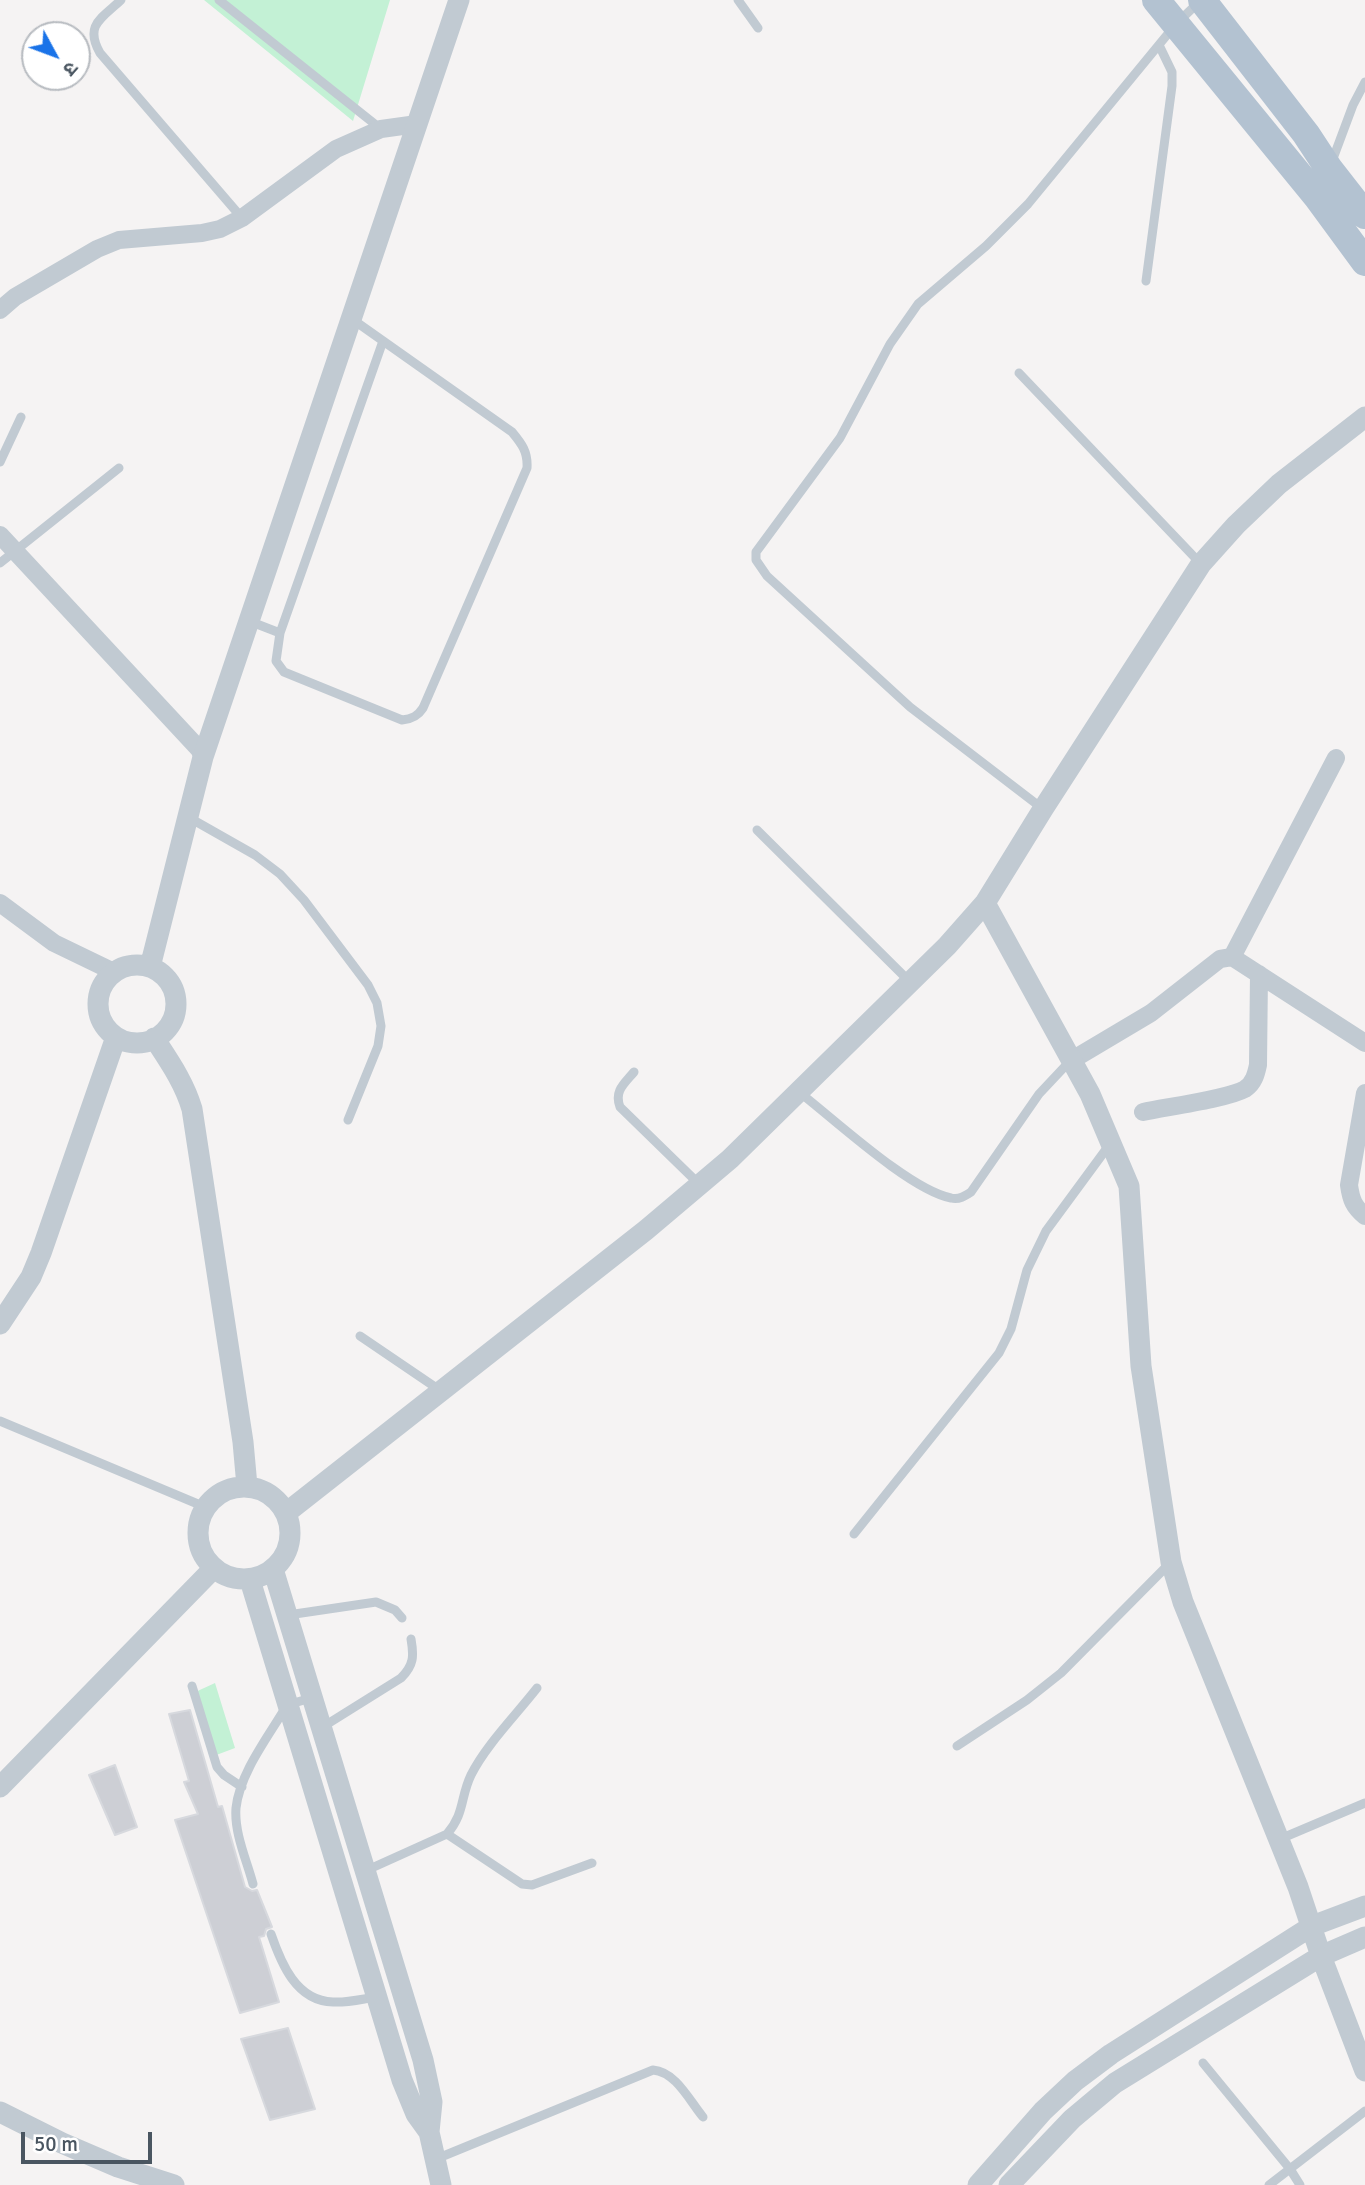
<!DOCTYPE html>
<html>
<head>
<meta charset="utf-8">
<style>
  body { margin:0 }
  #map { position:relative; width:1365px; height:2185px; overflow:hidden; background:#f5f3f3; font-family:Signika,"Noto Sans Devanagari",sans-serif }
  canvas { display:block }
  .north { position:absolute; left:21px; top:21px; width:70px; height:70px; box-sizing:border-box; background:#fff; border:2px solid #b7bbc0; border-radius:50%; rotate:131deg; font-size:19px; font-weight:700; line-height:28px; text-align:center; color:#4a5661 }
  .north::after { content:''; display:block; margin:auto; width:24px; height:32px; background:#1a73e8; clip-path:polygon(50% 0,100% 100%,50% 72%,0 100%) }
  .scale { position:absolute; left:21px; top:2132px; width:131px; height:32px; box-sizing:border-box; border:4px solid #4a5661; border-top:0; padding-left:9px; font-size:21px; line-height:24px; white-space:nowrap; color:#4a5661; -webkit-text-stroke:5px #fff; paint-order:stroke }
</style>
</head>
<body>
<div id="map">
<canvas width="1365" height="2185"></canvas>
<div class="north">उ</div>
<div class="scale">50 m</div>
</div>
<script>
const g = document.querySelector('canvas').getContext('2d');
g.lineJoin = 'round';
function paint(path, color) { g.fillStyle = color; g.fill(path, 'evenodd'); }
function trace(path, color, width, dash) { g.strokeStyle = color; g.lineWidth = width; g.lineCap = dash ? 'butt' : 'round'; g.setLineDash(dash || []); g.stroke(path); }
paint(new Path2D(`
  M204,0H390L353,121Z
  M215,1683L235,1748L211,1757L191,1694Z`), '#c3f1d5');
const building = new Path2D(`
  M190,1710L218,1807L222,1806L245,1887L252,1891L257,1890L272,1927L266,1929L264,1936L259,1937L279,2002L240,2013L175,1820L198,1814L184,1782L189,1781L169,1714Z
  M115,1765L137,1827L115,1835L89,1775Z
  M288,2028L315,2109L270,2120L241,2039Z`);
paint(building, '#cdcfd5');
trace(building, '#d7d9de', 2);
trace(new Path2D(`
  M121,0C102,18 84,25 100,53L242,218
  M219,0L381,129
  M738,0L758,28
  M1331,164L1353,105L1365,82
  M1146,281L1172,86V72L1159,45
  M1019,373L1200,563
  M0,462L21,417
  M0,563L119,468
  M249,621L280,633L276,661L284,672L402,720C412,719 418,716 423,708L527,468C528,452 522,444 512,432L352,319
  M280,633L383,341
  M1043,809L910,707L767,576L756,560V552L840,438L890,344L918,304L986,246L1028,204L1176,24L1200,1
  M188,817L255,855L280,874L304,900L368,985L377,1003L381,1026L378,1046L348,1120
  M757,830L910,982
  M634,1072C624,1084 614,1091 620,1107L699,1184
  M799,1092C834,1119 910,1190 951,1198C959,1200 965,1196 971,1192L1039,1094L1070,1061
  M360,1336L441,1391
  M0,1421L205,1507
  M854,1534L999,1353L1011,1329L1027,1270L1046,1231L1110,1144
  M288,1615L376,1602L395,1610L402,1618
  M192,1686L217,1767L224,1775L242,1787
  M321,1728L401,1678C414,1665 414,1656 411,1639
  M957,1746L1027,1700L1061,1673L1170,1563
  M447,1834L522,1884L532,1885L592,1863
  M1280,1839L1365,1803
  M365,1871L447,1834C465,1813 460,1798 471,1775C486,1745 516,1715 537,1688
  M253,1884C247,1861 234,1833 236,1808C240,1772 269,1736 287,1705L311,1698
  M271,1934C281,1963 296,2001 333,2002C347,2003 362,1999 376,1997
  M1203,2063L1290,2169L1300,2185
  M436,2159L653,2070C676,2072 689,2100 703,2117
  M1269,2185L1365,2111`), '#c1cad2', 9);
trace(new Path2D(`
  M0,310L15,297L97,249L119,240L202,233L220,229L242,218L336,149L381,129L417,124
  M0,535L199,749L203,757
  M0,903L54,943L114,972
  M1232,957L1336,758
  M1072,1060L1151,1013L1220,959L1232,957L1365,1043
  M1365,1093L1349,1185C1351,1200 1354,1207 1365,1216
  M1143,1112C1166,1107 1227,1099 1245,1089C1254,1083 1256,1074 1258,1065L1259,974`), '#c1cad2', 18);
trace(new Path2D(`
  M985,903L1090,1094L1129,1186L1141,1366L1171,1562L1183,1602L1298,1887L1321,1956L1365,2071
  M98 1004a39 39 0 1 1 78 0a39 39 0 1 1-78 0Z
  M150,967L203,757L459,0
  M154,1038C169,1061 184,1082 192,1109L243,1442L247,1486
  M0,1324L31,1277L41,1253L116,1037
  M198 1533a46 46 0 1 1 92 0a46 46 0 1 1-92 0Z
  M286,1513L646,1230L730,1159L947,946L985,903L1043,809L1201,564L1236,525L1279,484L1365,417
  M273,1569L423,2060L432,2102L429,2132L441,2185
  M250,1580L402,2080L416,2114L429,2132
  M0,1787L213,1569
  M0,2112L62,2143L118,2167L174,2185
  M978,2185L1043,2111L1075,2081L1111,2054L1312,1926L1365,1906
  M1009,2185L1072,2119L1115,2083L1321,1956L1365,1937`), '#c1cad2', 21);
trace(new Path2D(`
  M1156,0L1318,198L1365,262
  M1202,0L1306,134L1329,169L1365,215`), '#b3c2d1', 28);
</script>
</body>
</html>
